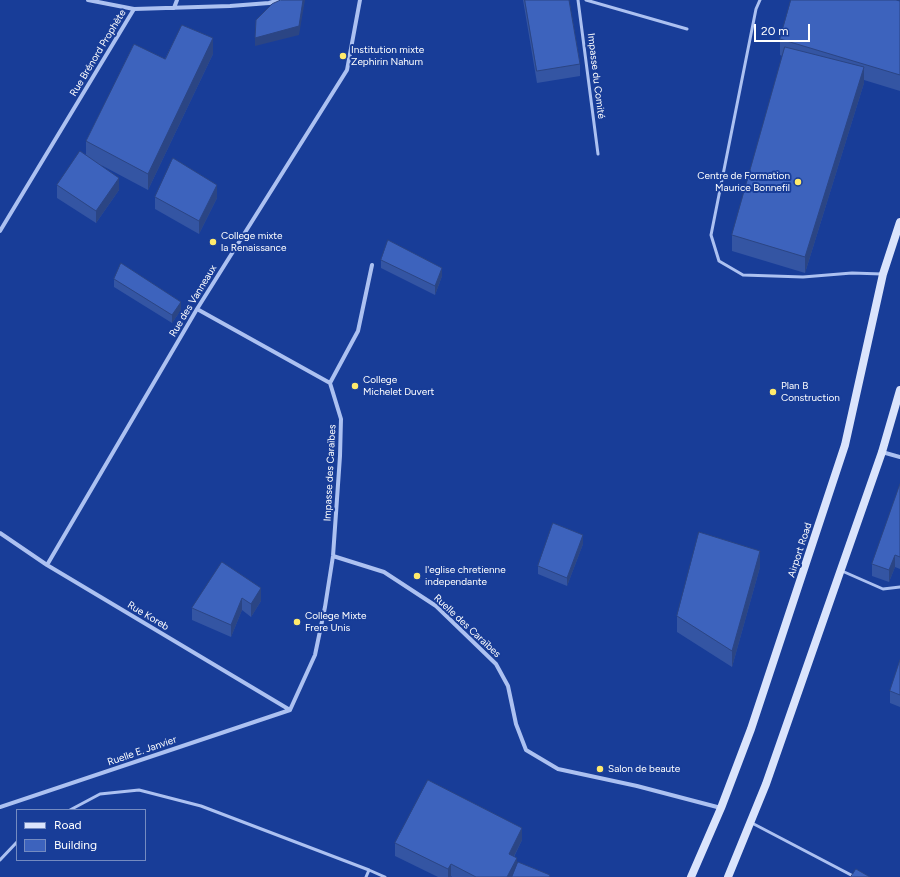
<!DOCTYPE html>
<html>
<head>
<meta charset="utf-8">
<style>
  body { margin:0 }
  #map { position:relative; width:900px; height:877px; overflow:hidden; background:#183d98; font-family:Figtree,sans-serif }
  canvas { display:block }
  .legend { position:absolute; left:16px; top:809px; width:130px; height:52px; box-sizing:border-box; background:#183d98; border:1px solid #748bc1; margin:0; padding:5px 7px; list-style:none; font-size:12px; color:#fff }
  .legend li { display:flex; align-items:center; gap:8px; height:20px }
  .legend b { width:20px; border:1px solid #748bc1 }
  .scale { position:absolute; left:754px; top:24px; width:56px; height:18px; box-sizing:border-box; border:2px solid #fff; border-top:0; padding-left:5px; font-size:12px; line-height:14px; white-space:nowrap; color:#fff; -webkit-text-stroke:3px #183d98; paint-order:stroke }
</style>
</head>
<body>
<div id="map">
<canvas width="900" height="877"></canvas>
<ul class="legend">
<li><b style="height:5px;background:#dae4fc"></b>Road</li>
<li><b style="height:11px;background:#3d63bd"></b>Building</li>
</ul>
<div class="scale">20 m</div>
</div>
<script>
const g = document.querySelector('canvas').getContext('2d');
g.lineJoin = 'round';
function trace(path, color, width, dash) { g.strokeStyle = color; g.lineWidth = width; g.lineCap = dash ? 'butt' : 'round'; g.setLineDash(dash || []); g.stroke(path); }
function paint(path, color) { g.fillStyle = color; g.fill(path, 'evenodd'); }
function label(font, color, halo, rows, align = 'center') {
  g.font = font + ' Figtree,sans-serif'; g.lineWidth = 4; g.setLineDash([]); g.textBaseline = 'middle'; g.strokeStyle = halo; g.fillStyle = color; for (const [text, x, y, turn = 0] of rows) {
    g.save(); g.translate(x, y); g.rotate((+turn || 0) * Math.PI / 180); g.textAlign = isNaN(turn) ? turn : align; if (halo) g.strokeText(text, 0, 0); g.fillText(text, 0, 0); g.restore();
  }
}
trace(new Path2D(`
  M578,0L598,154
  M586,0L687,29
  M760,0L756,9L711,235L719,261L743,275L803,277L852,273L882,274
  M842,571L883,589L900,587
  M70,810L100,794L139,790L201,806L369,870L385,877
  M750,822L855,877
  M0,860L17,842
  M366,877L369,870`), '#acc1f1', 3);
trace(new Path2D(`
  M88,0L134,9
  M174,8L177,0
  M0,231L134,9L230,6L269,3L279,0
  M197,309L330,383L341,419L340,456L333,556L325,607L315,655L290,710
  M330,383L358,331L372,265
  M882,452L900,457
  M0,533L47,565L290,710
  M333,556L384,572L436,606L496,664L508,686L516,724L526,750L558,769L637,786L721,808
  M47,565L197,309L347,70L360,0
  M0,807L290,710`), '#acc1f1', 4);
trace(new Path2D(`
  M691,877L721,808L751,729L845,445L883,274L900,222
  M728,877L766,784L882,452L900,390`), '#dae4fc', 8);
paint(new Path2D(`
  M523,0H569L580,64V76L537,83Z
  M900,1V91L864,80V83L805,273L732,251V235L782,56L780,55V39Z
  M213,54L148,190L101,165L119,190L96,223L57,198V185L86,155V141L165,59Z
  M155,197L217,198L199,234L155,209Z
  M381,260L442,276L435,295L381,268Z
  M114,279L181,310L172,323L114,287Z
  M900,484V569L895,567L889,582L872,576V564Z
  M583,544L567,586L538,574V566Z
  M222,562L261,601L251,617L242,610L231,637L192,620V608Z
  M760,567L732,667L677,632V616Z
  M900,660V707L890,703V691Z
  M522,840L514,857L517,865L550,877H452L451,876L450,877H438L395,856V843Z`), '#3455a3');
paint(new Path2D(`
  M303,0H305L299,35L255,46V38Z
  M213,38V54L148,190V174Z
  M864,67V83L805,273V257Z
  M119,178V190L96,223V211Z
  M217,185V198L199,234V221Z
  M442,268V276L435,295V286Z
  M181,302V310L172,323V315Z
  M583,535V544L567,586V578Z
  M760,551V567L732,667V651Z
  M895,555V567L889,582V570Z
  M261,588V601L251,617V604Z
  M242,598V610L231,637V625Z
  M522,828V840L509,866V854Z
  M517,858V870L514,877H507Z
  M451,864V876L450,877H448V869Z`), '#2b4584');
const building = new Path2D(`
  M281,0H303L299,26L255,38L256,20L272,4Z
  M525,0H569L580,64L537,71Z
  M791,0H896L900,1V75L780,39Z
  M182,25L213,38L148,174L86,141L134,44L165,59Z
  M785,47L864,67L805,257L732,235Z
  M80,151L119,178L96,211L57,185Z
  M173,158L217,185L199,221L155,197Z
  M388,240L442,268L435,286L381,260Z
  M121,263L181,302L172,315L114,279Z
  M900,484V557L895,555L889,570L872,564Z
  M553,523L583,535L567,578L538,566Z
  M699,532L760,551L732,651L677,616Z
  M222,562L261,588L251,604L242,598L231,625L192,608Z
  M900,660V695L890,691Z
  M428,780L522,828L509,854L517,858L507,877H476L451,864L448,869L395,843Z
  M518,862L550,875L549,877H512Z
  M856,869L870,877H851Z`);
paint(building, '#3d63bd');
trace(building, '#2b4584', 1);
for (const [x, y, r, color] of [
  [343,56,4,"#ffea6c"],
  [798,182,4,"#ffea6c"],
  [213,242,4,"#ffea6c"],
  [355,386,4,"#ffea6c"],
  [773,392,4,"#ffea6c"],
  [417,576,4,"#ffea6c"],
  [297,622,4,"#ffea6c"],
  [600,769,4,"#ffea6c"]
]) { const dot = new Path2D(); dot.arc(x, y, r, 0, 2 * Math.PI); g.fillStyle = color; g.fill(dot); trace(dot, '#183d98', 1.5); }
label('10px', '#fff', '#183d98', [
  ["Institution mixte",351,50],
  ["Zephirin Nahum",351,62],
  ["Centre de Formation",790,176,"right"],
  ["Maurice Bonnefil",790,188,"right"],
  ["College mixte",221,236],
  ["la Renaissance",221,248],
  ["College",363,380],
  ["Michelet Duvert",363,392],
  ["Plan B",781,386],
  ["Construction",781,398],
  ["l'eglise chretienne",425,570],
  ["independante",425,582],
  ["College Mixte",305,616],
  ["Frere Unis",305,628],
  ["Salon de beaute",608,769]
], 'left');
label('10px', '#fff', '#183d98', [
  ["Rue Brénord Prophète",98,53,-59],
  ["Impasse du Comité",596,76,83],
  ["Rue des Vanneaux",193,301,-59],
  ["Impasse des Caraïbes",330,473,-87],
  ["Airport Road",800,550,-72],
  ["Rue Koreb",148,616,31],
  ["Ruelle des Caraïbes",467,626,43],
  ["Ruelle E. Janvier",142,751,-19]
]);
</script>
</body>
</html>
